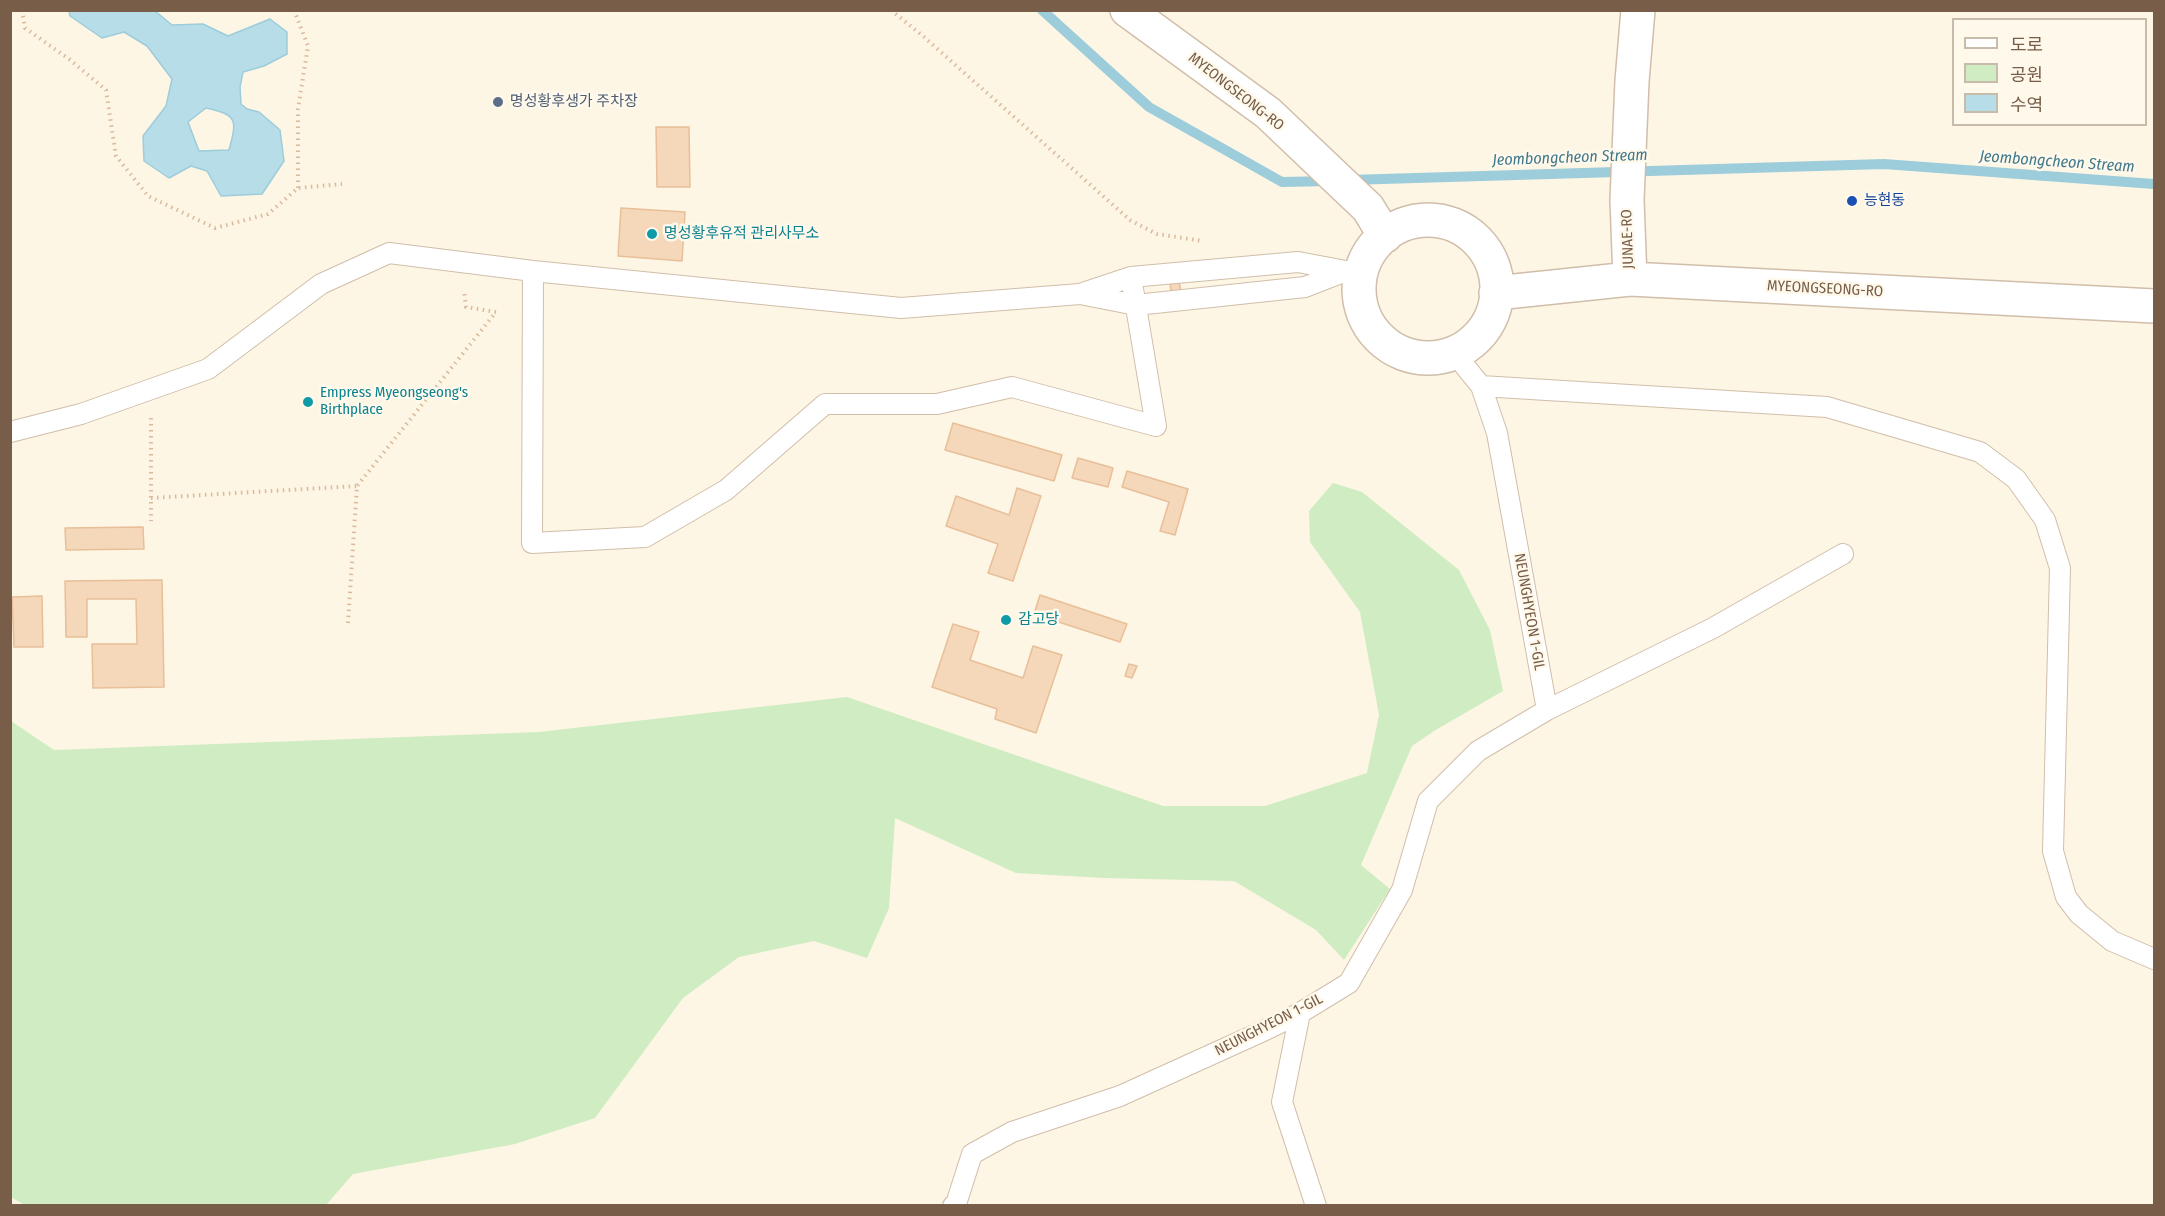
<!DOCTYPE html>
<html>
<head>
<meta charset="utf-8">
<style>
  body { margin:0 }
  #map { position:relative; width:2165px; height:1216px; overflow:hidden; background:#fef6e4; font-family:"Fira Sans Condensed","Noto Sans KR",sans-serif }
  canvas { display:block }
  .frame { position:absolute; inset:0; border:12px solid #785d48; pointer-events:none }
  .legend { position:absolute; left:1952px; top:18px; width:195px; height:108px; box-sizing:border-box; background:#fff9ec; border:2px solid #c9bbaa; margin:0; padding:8px 10px; list-style:none; font-size:18px; color:#785d48 }
  .legend li { display:flex; align-items:center; gap:12px; height:30px }
  .legend b { width:30px; border:2px solid #c9bbaa }
</style>
</head>
<body>
<div id="map">
<canvas width="2165" height="1216"></canvas>
<div class="frame"></div>
<ul class="legend">
<li><b style="height:8px;background:#fff"></b>도로</li>
<li><b style="height:16px;background:#cfecc2"></b>공원</li>
<li><b style="height:16px;background:#b7dde8"></b>수역</li>
</ul>
</div>
<script>
const g = document.querySelector('canvas').getContext('2d');
g.lineJoin = 'round';
function paint(path, color) { g.fillStyle = color; g.fill(path, 'evenodd'); }
function trace(path, color, width, dash) { g.strokeStyle = color; g.lineWidth = width; g.lineCap = dash ? 'butt' : 'round'; g.setLineDash(dash || []); g.stroke(path); }
function label(font, color, halo, rows, align = 'center') {
  g.font = font + ' "Fira Sans Condensed","Noto Sans KR",sans-serif'; g.lineWidth = 5; g.setLineDash([]); g.textBaseline = 'middle'; g.strokeStyle = halo; g.fillStyle = color; for (const [text, x, y, turn = 0] of rows) {
    g.save(); g.translate(x, y); g.rotate((+turn || 0) * Math.PI / 180); g.textAlign = isNaN(turn) ? turn : align; if (halo) g.strokeText(text, 0, 0); g.fillText(text, 0, 0); g.restore();
  }
}
paint(new Path2D(`
  M1333,483L1362,492L1459,570L1490,630L1503,691L1434,731L1412,746L1361,865L1390,889L1344,960L1316,930L1234,881L1104,878L1016,873L895,818L889,908L867,958L814,941L739,957L683,998L595,1118L515,1144L353,1174L326,1205L26,1206L11,1197V721L54,750L539,732L847,697L1163,806H1265L1367,773L1379,715L1360,612L1310,542L1309,511Z`), '#cfecc2');
const water = new Path2D(`
  M69,11H155L172,25L203,24L228,36L270,19L287,32V54L264,66L243,72L240,87L241,104L247,109L259,112L280,130L284,161L262,194L221,196L207,171L191,166L169,178L144,161L143,136L166,106L172,79L147,46L124,32L102,38L70,16ZM206,108C238,115 237,120 229,150L199,151L188,122Z`);
paint(water, '#b7dde8');
trace(water, '#9dccdb', 1.5);
trace(new Path2D(`
  M1042,10L1149,107L1282,182L1330,181
  M1349,180L1884,164L2154,184`), '#9dccdb', 10);
const building = new Path2D(`
  M656,127H689L690,187H657Z
  M621,208L685,212L682,261L618,256Z
  M1179,281L1181,292L1171,293L1170,282Z
  M953,423L1062,455L1054,481L945,450Z
  M1078,458L1113,468L1108,487L1072,478Z
  M1127,471L1188,489L1175,535L1160,531L1169,502L1122,487Z
  M1017,488L1041,496L1013,581L988,573L998,544L946,526L956,496L1009,515Z
  M143,527L144,549L66,550L65,528Z
  M162,580L164,687L93,688L92,644H137L136,599H87V637H66L65,581Z
  M1040,595L1127,624L1120,642L1034,614Z
  M42,596L43,647H14L12,597Z
  M953,624L979,632L970,660L1023,678L1033,646L1062,655L1036,733L995,719L997,709L932,687Z
  M1129,664L1137,666L1132,678L1125,676Z`);
paint(building, '#f5d7ba');
trace(building, '#e8bf99', 1.5);
const service = new Path2D(`
  M533,271L532,543L645,537L726,490L825,404H937L1012,387L1156,426L1131,277
  M1080,294L1136,305L1305,287L1346,271
  M1481,386L1827,407L1980,452L2016,479L2045,520L2060,568L2053,851L2066,897L2079,914L2112,941L2154,959
  M10,432L81,414L208,369L321,284L389,253L533,271L901,308L1080,294L1131,277L1298,262L1346,271L1361,276
  M1547,710L1713,628L1843,554
  M1300,1013L1282,1102L1316,1206
  M953,1206L956,1204L972,1154L1012,1132L1120,1096L1261,1032L1300,1013L1349,983L1402,890L1428,801L1478,751L1547,710L1497,433L1481,386L1455,354`);
const tertiary = new Path2D(`
  M1127,10L1268,113L1368,208L1385,236
  M1359 289a69 69 0 1 1 138 0a69 69 0 1 1-138 0Z
  M1630,279L1627,200L1632,81L1638,10
  M1496,293L1630,279L2154,306`);
trace(service, '#d0beaa', 22);
trace(tertiary, '#d0beaa', 36);
trace(new Path2D(`
  M22,10L25,28L69,59L106,90L116,156L148,196L215,228L268,214L298,188L342,184
  M294,10L308,46L298,109V188
  M891,10L924,37L1130,220L1157,234L1203,241
  M151,418V521
  M151,498L357,486
  M348,623L357,486L496,312L466,307L464,290`), '#daba9d', 4, [1.5, 4.5]);
trace(service, '#fff', 20);
trace(tertiary, '#fff', 33);
for (const [x, y, r, color] of [
  [498,102,6,"#5c6f8a"],
  [1852,201,6,"#1a4fb4"],
  [652,234,6,"#0f9aa8"],
  [308,402,6,"#0f9aa8"],
  [1006,620,6,"#0f9aa8"]
]) { const dot = new Path2D(); dot.arc(x, y, r, 0, 2 * Math.PI); g.fillStyle = color; g.fill(dot); trace(dot, '#fff9ec', 2); }
label('15px', '#785d48', '#fff9ec', [
  ["MYEONGSEONG-RO",1236,92,38],
  ["JUNAE-RO",1628,239,-92],
  ["MYEONGSEONG-RO",1825,289,3],
  ["NEUNGHYEON 1-GIL",1529,612,80],
  ["NEUNGHYEON 1-GIL",1269,1025,-27]
]);
label('15px', '#4e5e75', '#fff9ec', [
  ["명성황후생가 주차장",510,102]
], 'left');
label('15px', '#164399', '#fff9ec', [
  ["능현동",1864,201]
], 'left');
label('15px', '#0d838f', '#fff9ec', [
  ["명성황후유적 관리사무소",664,234],
  ["Empress Myeongseong's",320,393],
  ["Birthplace",320,410],
  ["감고당",1018,620]
], 'left');
label('italic 16px', '#40798c', '#fff9ec', [
  ["Jeombongcheon Stream",1570,158,-2],
  ["Jeombongcheon Stream",2057,162,4]
]);
</script>
</body>
</html>
